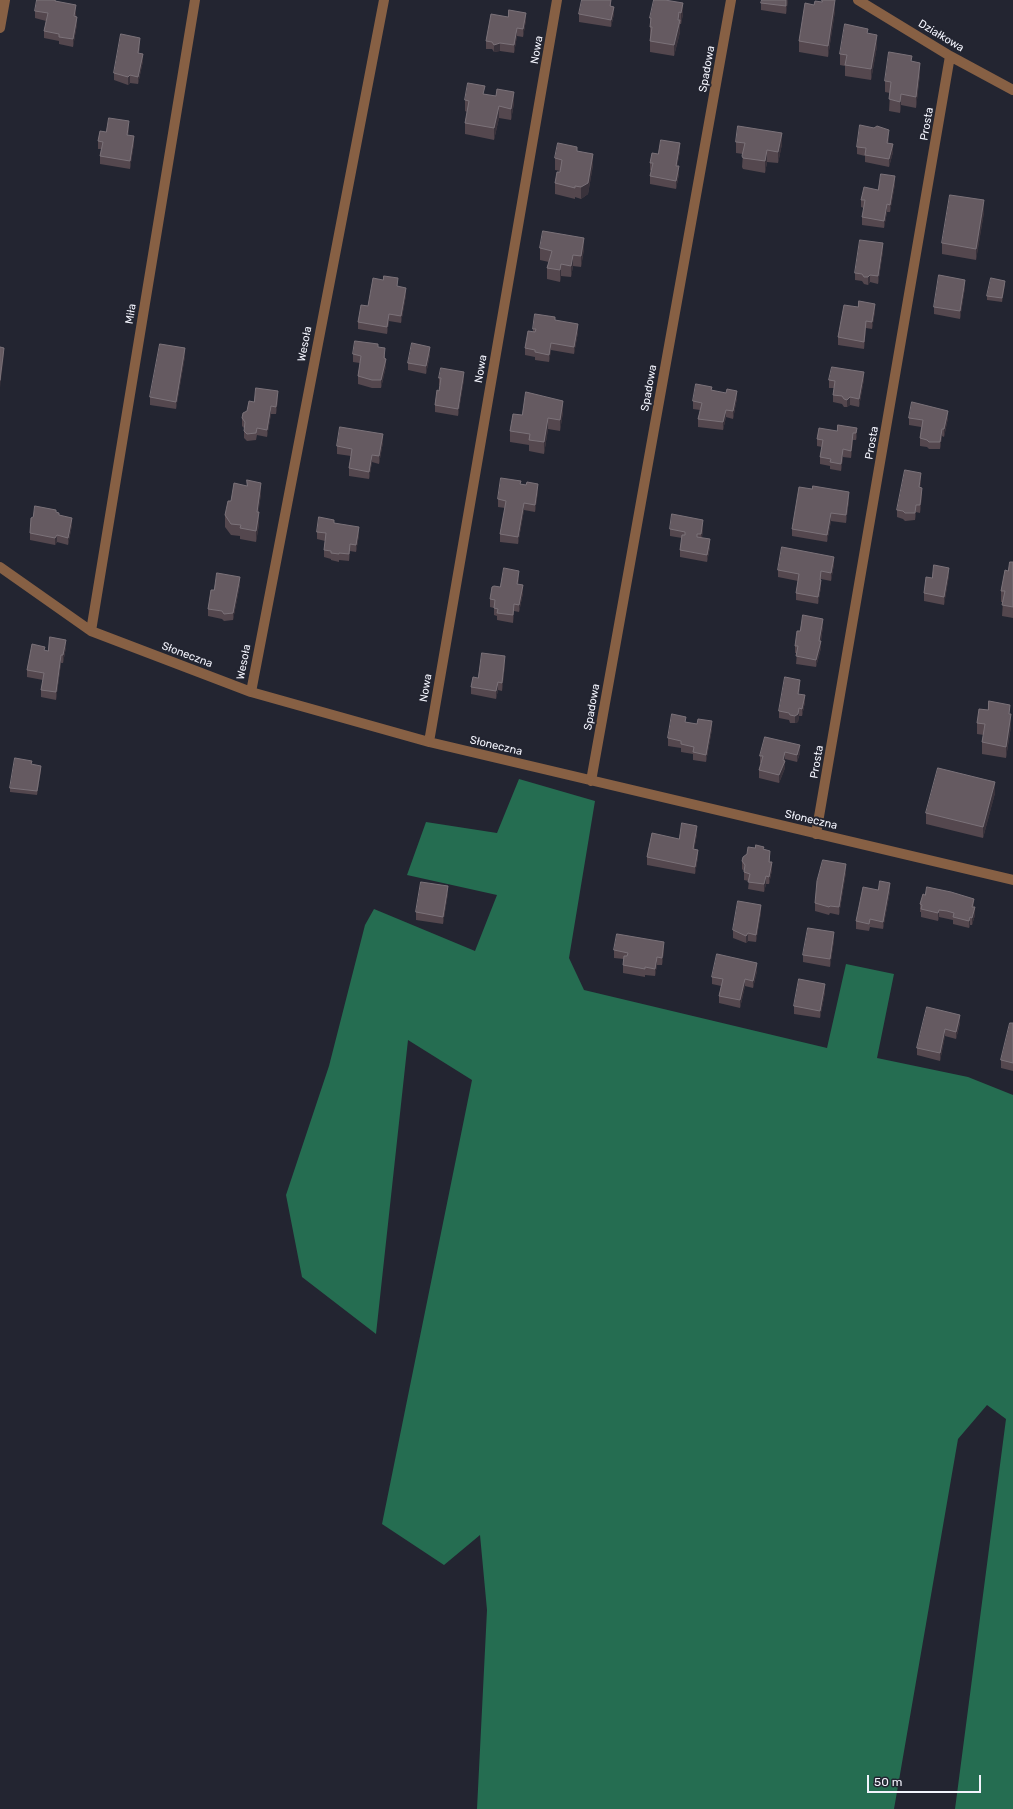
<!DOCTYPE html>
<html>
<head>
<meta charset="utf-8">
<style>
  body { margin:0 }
  #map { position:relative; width:1013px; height:1809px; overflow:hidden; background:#232531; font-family:Rubik,sans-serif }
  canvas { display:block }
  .scale { position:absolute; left:867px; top:1775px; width:114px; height:18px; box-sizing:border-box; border:2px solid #f3f4fd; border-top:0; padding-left:5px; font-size:12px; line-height:14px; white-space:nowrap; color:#f3f4fd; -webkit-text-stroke:3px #232531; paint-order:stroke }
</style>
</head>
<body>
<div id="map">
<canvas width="1013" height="1809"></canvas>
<div class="scale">50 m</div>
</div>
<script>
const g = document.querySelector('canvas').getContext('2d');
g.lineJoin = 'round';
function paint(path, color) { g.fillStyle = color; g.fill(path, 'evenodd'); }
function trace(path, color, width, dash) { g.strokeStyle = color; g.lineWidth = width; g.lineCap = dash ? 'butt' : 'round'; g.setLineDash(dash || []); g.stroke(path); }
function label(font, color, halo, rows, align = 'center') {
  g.font = font + ' Rubik,sans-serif'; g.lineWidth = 4; g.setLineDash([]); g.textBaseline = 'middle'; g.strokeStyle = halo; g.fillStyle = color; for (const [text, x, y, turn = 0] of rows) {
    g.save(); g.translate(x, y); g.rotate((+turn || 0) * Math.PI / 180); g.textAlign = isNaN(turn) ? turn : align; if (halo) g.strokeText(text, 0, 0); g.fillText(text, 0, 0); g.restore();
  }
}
paint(new Path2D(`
  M519,779L595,801L569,958L584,990L827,1048L846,964L894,974L877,1058L968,1077L1013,1095V1809H955L1006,1419L987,1405L958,1439L894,1809H477L487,1610L480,1535L444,1565L382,1524L472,1080L408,1040L376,1334L302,1277L286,1195L329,1066L365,925L374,909L475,951L497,895L407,875L426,822L497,833Z`), '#256d51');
trace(new Path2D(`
  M858,0L950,56L1013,90
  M0,28L5,0
  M0,567L91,631L251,692L429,742L1013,880
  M91,631L195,0
  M251,692L384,0
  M429,742L557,0
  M591,781L731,0
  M816,834L950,56`), '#876044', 10);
paint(new Path2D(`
  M56,0V1L76,12V17L77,24L73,47L59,44V41L44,38V31L46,21L35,18V11Z
  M611,0V7L614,14L611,27L579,22V14Z
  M665,0L683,14L681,24H680V32L674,56L650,52V18Z
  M788,0L786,14L761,10V3Z
  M835,11L828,57L799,52V41Z
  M526,20L523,37L517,36L514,53L500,51L494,52L492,49H486V41Z
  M868,34L877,46L871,80L845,76V66L840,65V54Z
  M140,46L139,53L143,61L138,84L130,83L128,85L114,80V73Z
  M912,62L920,74L916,108L901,105L900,113L889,111L890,93L885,92V81Z
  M485,94L514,103L511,120L499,118L494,140L465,134V123L467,112L465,111V100Z
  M129,129L128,135L134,143L130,169L100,164V156L101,149H98V141L106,132Z
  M889,138L888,143L893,152L889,167L865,162V156L857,154V147Z
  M736,142L782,144L778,163L767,162L765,173L743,169L742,167L743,154L736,153Z
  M577,151L593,165L588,194L581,199L575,197V199L555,194V183L560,171L555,170V158Z
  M680,151L677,166L679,174L676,189L650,184V176L651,171L650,170V163L658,154Z
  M895,184L890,212H887L884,228L862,225V217L864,208L861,207V200L878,190Z
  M984,212L976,260L942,254V243Z
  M540,248L584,249L581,267L573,266L571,277L561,276L560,282L547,279V268L549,262L540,260Z
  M883,251L878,284L870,282L868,285L864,284L862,281L855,280V273Z
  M1005,284L1002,302L987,300V296Z
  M398,286L406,295L401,323L389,321L387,334L358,329V322L368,306Z
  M965,287L960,319L934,314V307Z
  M875,311L872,329L866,328L864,349L838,345V337Z
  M555,321L578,332L574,354L551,350L549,362L535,360V357L525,355V348L533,332V329Z
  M378,347L385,356V358L386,366L381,388H372L358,384V376L360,363L353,362V354Z
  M430,354L426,374L408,370V363Z
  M185,356L176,409L150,405V397Z
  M439,378L464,379L458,416L435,412V405L439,391L440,385H439Z
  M864,379L859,407L850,405L847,407H844L842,404L833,402V395L834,388H829V380Z
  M712,390L737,398L733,419L726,417L723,430L698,427V419L700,410L693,409V401Z
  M278,399L276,414H271L267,437L257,435L256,440L247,441L244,438V428L242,426V418L247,411L254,402Z
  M563,412L560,431L548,429L544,454L529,451V445L510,442V431L522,415Z
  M909,418H948L944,437L942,436L940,449H929L927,447L920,446V438L921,427L909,425Z
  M857,428V435L856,440H853L851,458L843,457L841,471L830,469V466L820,464V457L822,447L817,446V439L837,431Z
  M383,442L379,464L372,462L369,479L349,476V468L351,456L337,454V446Z
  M921,481L920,487L922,495L920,513L916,512L915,520L905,521L903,519L897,517V510Z
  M521,484L538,491L535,512L524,510L518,544L500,542V534L505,508L498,507V499Z
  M261,494L258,512L259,524L256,542L240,539V536L231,535L225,527V515L231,501Z
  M849,500L846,523L831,521L827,542L792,536V529Z
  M56,512L72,525L68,545L57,542L55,545L30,540V533Z
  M334,523L359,535L356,552L350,551L349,561L339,560V562L331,560V559L324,557V550L325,541L317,539V532Z
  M703,527L702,538L710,547L707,562L680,557V550L682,538L670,536V529Z
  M1013,562V618L1002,616L1003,602H1001V591L1008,571Z
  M834,564L831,581L821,579V587L818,604L796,600V593L798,581L778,577V570Z
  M949,575L944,605L924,601V593L932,578Z
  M519,578L518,584L523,593L519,612L514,611L513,623L497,620V616L494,615V608L490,607V599L500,587Z
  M240,584L233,620L224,621L222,619L208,616V609L214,590Z
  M823,626L821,641V648L816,667L796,664L797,653H795V646L800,631Z
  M66,647L63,663H61L56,700L41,697V690L43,680L27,677V670L45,651H48Z
  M505,664L502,691L498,690L496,699L471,694V687L478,678Z
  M800,687L799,694L805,702L802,716H799L798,722L795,723H790L789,720L779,718V711Z
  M1010,714L1011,726L1006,758L982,754V742L984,735L977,734V723Z
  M686,722L712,729L706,762L693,760V754L681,752V748L668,746V738Z
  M765,737L800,753L797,762L785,759V768L779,783L759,778V770L761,763H760V756Z
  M32,765L41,770L37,795L10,792V788Z
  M995,793L983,838L926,824V813Z
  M697,834L694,849L698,857L695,874L647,865V857L679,839Z
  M764,850L770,858V862L772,870L769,884H766L764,892L748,889L749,881L744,880V871L742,869V861Z
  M846,872L839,915L830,913L829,915L815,911V903Z
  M878,890L890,891L883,929L870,927L869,931L856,929V921Z
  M448,893L443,924L416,920V912Z
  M920,904L974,907L975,915L972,925H970L969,928L953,924V920L939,917L938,921L921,917V912H920Z
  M761,912L756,942L748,941L746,943L733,938V930Z
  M834,940L830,967L803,962V955Z
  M614,950H664L662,965H657L655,976L645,975V977L623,973V965L624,959L614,958Z
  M757,971L753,988L745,986L740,1008L719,1003V996L721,986L712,984V977Z
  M825,992L820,1018L794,1014V1006Z
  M960,1015V1023L956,1039L945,1036L940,1061L917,1055V1048Z
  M1013,1023V1071L1001,1068V1060Z`), '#54474e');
paint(new Path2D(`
  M786,0H788L786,14Z
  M835,0V11L828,57V46Z
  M683,3V14L681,24V13Z
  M76,5V12L74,24V16Z
  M614,7V14L611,27V20Z
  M679,12L680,32L674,56V45Z
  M526,13V20L523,37V29Z
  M77,17V24L73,47V39Z
  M517,28V36L514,53V45Z
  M877,35V46L871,80V69Z
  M140,38V46L138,60V53Z
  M500,43V51L494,52V45Z
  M143,54V61L138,84V77Z
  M920,63V74L916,108V97Z
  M130,75V83L128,85V77Z
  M514,92V103L511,120V109Z
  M901,94V105L900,113V102Z
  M499,106V118L494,140V128Z
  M129,121V129L127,142V135Z
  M889,130V138L887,151V143Z
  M782,133V144L778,163V152Z
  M134,136V143L130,169V161Z
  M680,143V151L676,173V166Z
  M893,144V152L889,167V159Z
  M767,150V162L765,173V161Z
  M593,154V165L588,194L581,199V187Z
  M679,166V174L676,189V181Z
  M895,176V184L890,212V205Z
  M984,200V212L976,260V249Z
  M887,204V212L884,228V221Z
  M584,238V249L581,267V256Z
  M883,243V251L878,284V276Z
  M573,255V266L571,277V266Z
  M561,264V276L560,282V270Z
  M870,275V282L868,285V277Z
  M965,280V287L960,319V311Z
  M1005,281V284L1002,302V298Z
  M406,288V295L401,323V316Z
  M875,304V311L872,329V322Z
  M389,314V321L387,334V327Z
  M866,321V328L864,349V342Z
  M578,324V332L574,354V347Z
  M551,343V350L549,362V355Z
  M430,347V354L426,374V366Z
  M4,348V355L0,388V380Z
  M185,348V356L176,409V402Z
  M386,359V366L381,388V380Z
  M464,372V379L458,416V409Z
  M864,372V379L859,407V399Z
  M278,391V399L276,414V407Z
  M737,391V398L733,419V411Z
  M850,397V405L847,407V400Z
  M563,401V412L560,431V420Z
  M271,406V414L267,437V430Z
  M726,410V417L723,430V422Z
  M948,411V418L944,437V429Z
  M548,418V429L544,454V442Z
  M857,428V435L856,440V433Z
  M942,429V436L940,449V442Z
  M853,433V440L851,458V451Z
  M383,434V442L379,464V456Z
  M843,449V457L841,471V464Z
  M372,455V462L369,479V472Z
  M921,473V481L919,495V487Z
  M261,483V494L257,523V512Z
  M538,484V491L535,512V505Z
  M922,488V495L920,513V505Z
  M849,492V500L846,523V515Z
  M524,503V510L518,544V537Z
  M916,505V512L915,520V513Z
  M259,512V524L256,542V531Z
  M831,513V521L827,542V535Z
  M72,518V525L68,545V538Z
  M703,520V527L701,542V534Z
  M359,527V535L356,552V545Z
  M57,535V542L55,545V538Z
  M710,539V547L707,562V555Z
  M350,544V551L349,561V554Z
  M834,557V564L831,581V573Z
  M949,568V575L944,605V597Z
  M519,571V578L517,592V584Z
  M240,577V584L233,620V613Z
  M821,580V587L818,604V597Z
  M523,585V593L519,612V605Z
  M514,604V611L513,623V615Z
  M823,619V626L820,647L821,641V648L816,667V660Z
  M66,640V647L63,663V655Z
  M61,655V663L56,700V692Z
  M505,656V664L502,691V683Z
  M800,680V687L798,701V694Z
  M498,682V690L496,699V691Z
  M805,695V702L802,716V709Z
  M799,708V716L798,722L795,723V716Z
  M1011,714V726L1006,758V747Z
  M712,721V729L706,762V755Z
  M800,745V753L797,762V755Z
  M785,752V759L783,764L785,761V768L779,783V775Z
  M41,766V770L37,795V791Z
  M995,782V793L983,838V827Z
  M697,826V834L693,856V849Z
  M698,850V857L695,874V867Z
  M772,862V870L769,884V877Z
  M846,864V872L839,915V907Z
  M766,876V884L764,892V884Z
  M890,883V891L883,929V922Z
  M448,886V893L443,924V917Z
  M974,899V907L972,914V907Z
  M761,905V912L756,942V935Z
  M975,907V915L972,925V918Z
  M939,910V917L938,921V913Z
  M970,917V925L969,928V921Z
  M834,932V940L830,967V959Z
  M748,933V941L746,943V936Z
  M664,942V950L662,965V958Z
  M657,957V965L655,976V969Z
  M757,963V971L753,988V981Z
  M745,979V986L740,1008V1000Z
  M825,984V992L820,1018V1011Z
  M960,1015V1023L956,1039V1032Z
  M945,1029V1036L940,1061V1053Z`), '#39323b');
const building = new Path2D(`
  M37,0H55V1L76,5L74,16L77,17L73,39L59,37V34L44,31L48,13L35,11Z
  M582,0H611L610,6L614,7L611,20L579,14Z
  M654,0H665L683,3L681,13L679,12L678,20H680L674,45L650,41L652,27H650L651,18H650Z
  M762,0H786V6L761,3Z
  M822,0H835L828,46L799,41L805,3L814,5L815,1L822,2Z
  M509,10L526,13L523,29L517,28L514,45L500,43L494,45L492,42L486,41L491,14L508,17Z
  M845,24L868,29L867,33L877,35L871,69L845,65L847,55L840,54Z
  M121,34L140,38L138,53L143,54L138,77L130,75L128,77L114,73Z
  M889,52L912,56L911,61L920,63L916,97L901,94L900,102L889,99L891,82L885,81Z
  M468,83L485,86L483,94L496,96L497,89L514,92L511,109L499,106L494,128L465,123L469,101L465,100Z
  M109,118L129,121L127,135L134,136L130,161L100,156L103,142L98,141L100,131L106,132Z
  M860,125L874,128L877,126L889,130L887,143L893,144L889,159L865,155L866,148L857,147Z
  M738,126L782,133L778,152L767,150L765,161L743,158L742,156L745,143L736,142Z
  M661,140L680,143L676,166H679L676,181L650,176L653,163H650L652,153L658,154Z
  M558,143L577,147V151L593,154L588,183L581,187L575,186V188L555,183L557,172H560L562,160L555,158Z
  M881,174L895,176L890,205L887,204L884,221L862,217L865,200H861L864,187L878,190Z
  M950,195L984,200L976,249L942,243Z
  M543,231L584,238L581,256L573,255L571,266L561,264L560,270L547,268L552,251L540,248Z
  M860,240L883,243L878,276L870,275L868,277H864L862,274L855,273Z
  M939,275L965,280L960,311L934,307Z
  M384,276L398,278L397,286L406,288L401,316L389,314L387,327L358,322L361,305L368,306L373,278L383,280Z
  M991,278L1005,281L1002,298L987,296Z
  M859,301L875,304L872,322L866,321L864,342L838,337L844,305L858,307Z
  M535,314L555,317V320L578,324L574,347L551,343L549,355L535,352V350L525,348L528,331L535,332L536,329H533Z
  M355,341L378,344V347L385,348L384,358L386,359L381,380H372L358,376L361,356L353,354Z
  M412,343L430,347L426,366L408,363Z
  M160,344L185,348L176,402L150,397Z
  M0,347L4,348L0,380Z
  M832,367L864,372L859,399L850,397L847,400L844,399L842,396L833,395L835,381L829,380Z
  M441,368L464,372L458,409L435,405L437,390L439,391L441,378H439Z
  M696,384L712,387L711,390L726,393L727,389L737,391L733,411L726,410L723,422L698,419L702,403L693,401Z
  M256,388L278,391L276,407L271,406L267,430L257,428L256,433L247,434L244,431L245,422L242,418L243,413L247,411L249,401L254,402Z
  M526,392L563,401L560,420L548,418L544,442L529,440L530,434L510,431L513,414L522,415Z
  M912,402L948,411L944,429H942L940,442H929L927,440L920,438L923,420L909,418Z
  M838,425L857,428L856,433H853L851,451L843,449L841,464L830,462L831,459L820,457L823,440L817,439L819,428L837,431Z
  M340,427L383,434L379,456L372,455L369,472L349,468L352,449L337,446Z
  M905,470L921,473L919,487L922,488L920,505H916L915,513H905L903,511L897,510Z
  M501,478L521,481L520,484L526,485L527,482L538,484L535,505L524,503L518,537L500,534L506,501L498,499Z
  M247,480L261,483L257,512H259L256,531L240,528L241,525L231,524L225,515L228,501H231L234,483L247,486Z
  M813,486L849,492L846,515L831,513L827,535L792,529L799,487L812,489Z
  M35,506L56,510V512L59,513V515L72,518L68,538L57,535L55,538L30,533L31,518L33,517Z
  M672,514L703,520L701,534H697V537L710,539L707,555L680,550L682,535H685V532L670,529Z
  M319,517L334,520V523L359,527L356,545L350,544L349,554L339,553V554L331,553V551L324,550L326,533L317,532Z
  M782,547L834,557L831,573L821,571L820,580H821L818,597L796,593L799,574L778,570Z
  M1010,562H1013V607L1002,605L1005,591H1001L1005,570L1008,571Z
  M934,565L949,568L944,597L924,593L926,577L932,578Z
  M504,568L519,571L517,584L523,585L519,605L514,604L513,615L497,613L498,609L494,608L495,600L490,599L492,587L494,586L500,587Z
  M217,573L240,577L233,613L224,614L222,611L208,609L211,590H214Z
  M803,615L823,619L819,641H821L816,660L796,656L798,646H795L797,631H800Z
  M50,637L66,640L63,655H61L56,692L41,690L44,673L27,670L32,644L45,647L44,650L48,651Z
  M482,653L505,656L502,683L498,682L496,691L471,687L473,677L478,678Z
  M785,677L800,680L798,694L805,695L802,709L799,708L798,714L795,716L790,715L789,713L779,711Z
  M989,701L1010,705L1009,714H1011L1006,747L982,742L985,724L977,723L979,709L988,710Z
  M672,714L686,717L685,722L697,724L698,719L712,721L706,755L693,752L694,747L681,744V741L668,738Z
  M765,737L800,745L797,755L785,752L783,760L785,761L779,775L759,770L763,756H760Z
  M15,758L32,761L31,764L41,766L37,791L10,788Z
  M938,768L995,782L983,827L926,813Z
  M682,823L697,826L693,849L698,850L695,867L647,857L652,833L679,839Z
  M756,845L764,847L763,849L770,851L769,862H772L769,877L766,876L764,884L748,882L750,874L744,872L745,865L742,861L743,857L747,854L748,847L755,848Z
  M823,860L846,864L839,907L830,906L829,907L815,903L817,881Z
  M880,881L890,883L883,922L870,919L869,924L856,921L863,887L878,890Z
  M421,882L448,886L443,917L416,912Z
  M927,887L951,892L974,899L972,907H975L972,918L970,917L969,921L953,917L954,913L947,911L939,910L938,913L921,909L922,905L920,904L923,894L925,895Z
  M738,901L761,905L756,935L748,933L746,936L733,930Z
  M808,928L834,932L830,959L803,955Z
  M617,934L664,942L662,958L657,957L655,969L645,967V969L623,965L624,956H627L628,953L614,950Z
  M717,954L757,963L753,981L745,979L740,1000L719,996L723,979L712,977Z
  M799,979L825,984L820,1011L794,1006Z
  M927,1007L960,1015L956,1032L945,1029L940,1053L917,1048Z
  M1010,1023H1013V1063L1001,1060Z`);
paint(building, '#655a61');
trace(building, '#7b7279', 1);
label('11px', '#f3f4fd', '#232531', [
  ["Działkowa",941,36,31],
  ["Nowa",537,50,-80],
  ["Spadowa",707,69,-80],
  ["Prosta",927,124,-80],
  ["Miła",131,314,-81],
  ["Wesoła",305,344,-79],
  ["Nowa",481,369,-80],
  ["Spadowa",649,388,-80],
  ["Prosta",872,443,-80],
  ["Słoneczna",187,655,21],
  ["Wesoła",244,662,-79],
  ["Nowa",426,688,-80],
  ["Spadowa",592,707,-80],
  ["Słoneczna",496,746,13],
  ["Prosta",817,762,-80],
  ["Słoneczna",811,820,13]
]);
</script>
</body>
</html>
